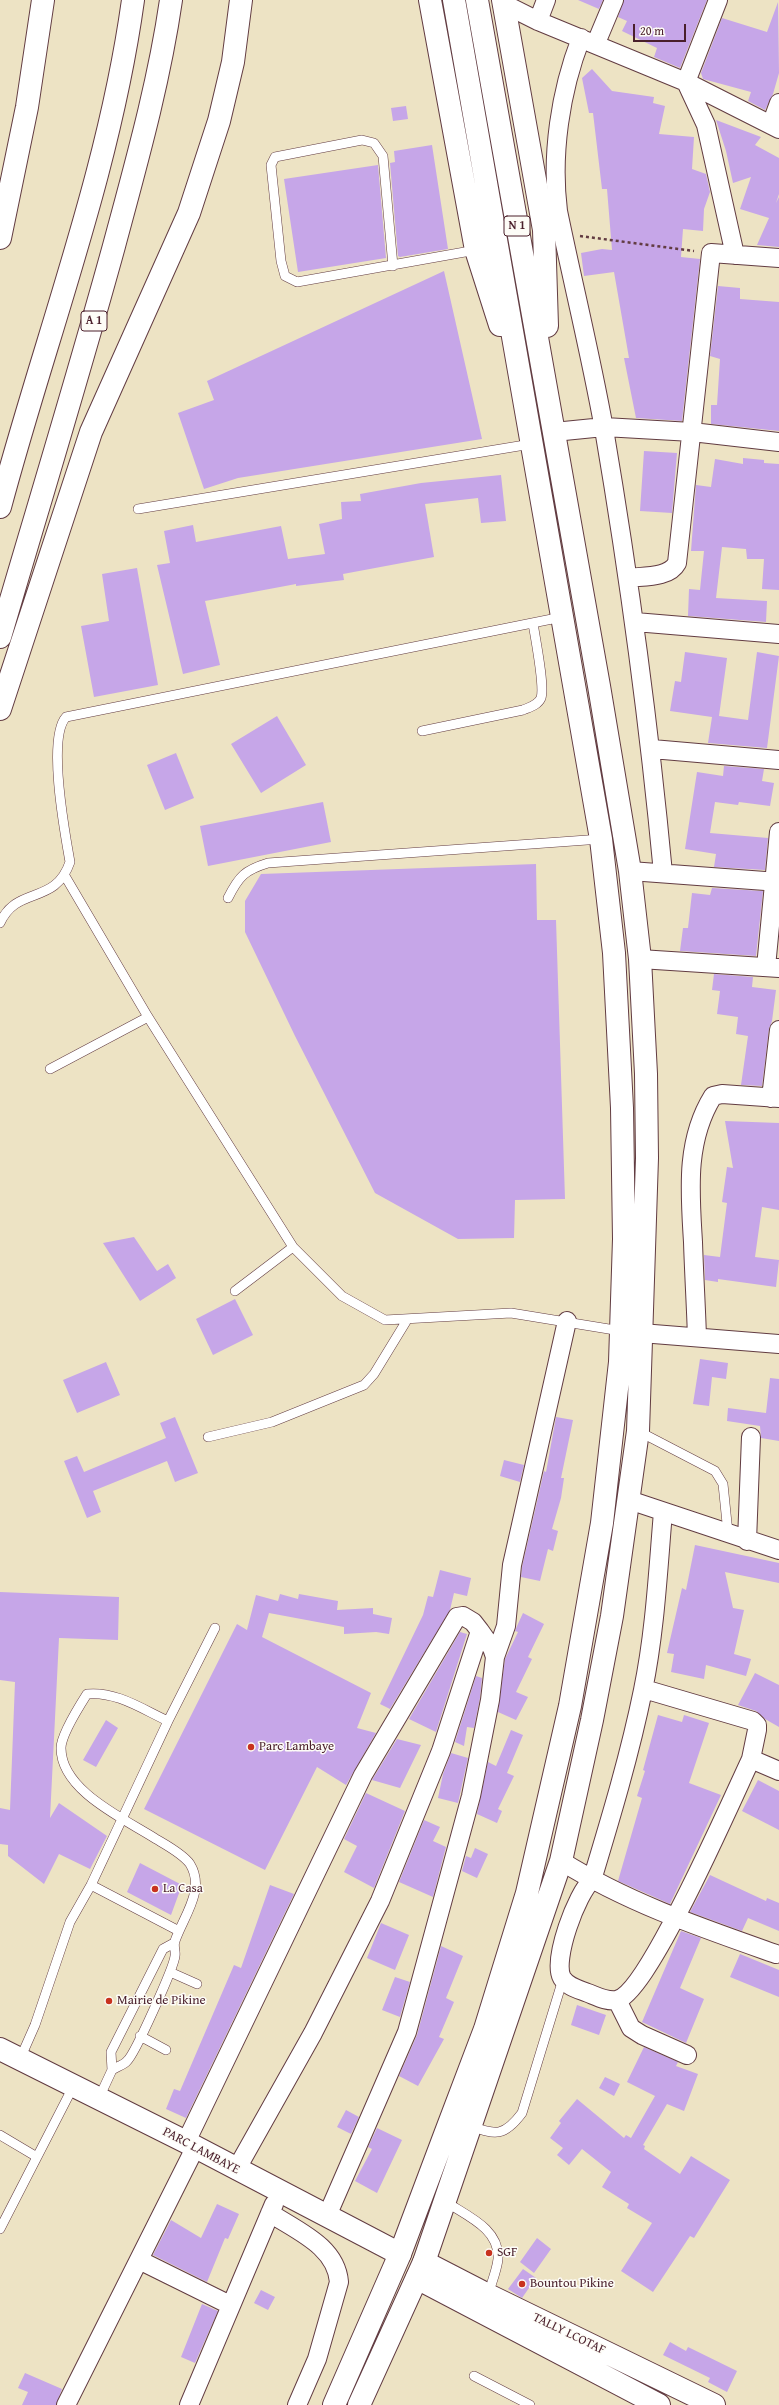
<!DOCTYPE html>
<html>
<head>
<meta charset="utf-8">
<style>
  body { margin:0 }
  #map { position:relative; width:779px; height:2405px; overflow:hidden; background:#ede3c4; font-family:"Gentium Book Plus",serif }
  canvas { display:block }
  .scale { position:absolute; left:633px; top:24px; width:53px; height:18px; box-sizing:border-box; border:2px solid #4a1f2b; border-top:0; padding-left:5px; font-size:12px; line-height:14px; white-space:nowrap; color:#4a1f2b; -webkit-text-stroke:3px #fdfcf7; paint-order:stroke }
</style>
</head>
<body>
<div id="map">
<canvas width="779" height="2405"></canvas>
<div class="scale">20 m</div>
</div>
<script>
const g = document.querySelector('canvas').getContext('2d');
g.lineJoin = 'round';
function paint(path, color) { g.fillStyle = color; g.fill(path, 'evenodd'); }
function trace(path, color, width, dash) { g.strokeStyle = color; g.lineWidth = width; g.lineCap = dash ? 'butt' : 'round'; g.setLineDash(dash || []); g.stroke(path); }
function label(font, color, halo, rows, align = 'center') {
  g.font = font + ' "Gentium Book Plus",serif'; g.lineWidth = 3; g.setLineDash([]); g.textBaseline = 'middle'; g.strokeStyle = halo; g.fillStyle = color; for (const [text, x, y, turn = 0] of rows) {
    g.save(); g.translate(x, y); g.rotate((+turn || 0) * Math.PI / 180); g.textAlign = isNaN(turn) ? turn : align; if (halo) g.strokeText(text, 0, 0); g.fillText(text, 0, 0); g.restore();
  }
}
paint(new Path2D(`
  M578,0H603L599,9Z
  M624,0H707L680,68L654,57L657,48L622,31L627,21L618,17Z
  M778,2L779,73L773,94L765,110L748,101L751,92L703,79L701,73L722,18L767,32Z
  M592,69L612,91L654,97L653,103L665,106L659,134L694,137L692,169L706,174L710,192L704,209L703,231L683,229L681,257L700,259L682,421L636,418L624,358H629L614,272L584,276L581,253L602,249L612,250L607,189H602L593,113H589L582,78Z
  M406,106L408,119L393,121L391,108Z
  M716,120L761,137L755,145L779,158V194L776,203L779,197V247L757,245L769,218L740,209L751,177L733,183L726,151Z
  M432,145L448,249L400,257L398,256L390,163L395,162L394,151Z
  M378,165L386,258L298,272L284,179Z
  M444,271L482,439L238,478L204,489L178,413L214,400L207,381Z
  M718,286L740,288V299L779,302V431L711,424V405H717L720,359L710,356Z
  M644,451L677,453L672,513L640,511Z
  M743,458L764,460V463L779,464V590L762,589L764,559H747L746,549L722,547L716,598L767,601L766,622L688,616L689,589L700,590L704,551H691L696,485L711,487L715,459L743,464Z
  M501,475L506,521L481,523L478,498L425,504L434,557L343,574L344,580L296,586V584L205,601L220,665L183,674L157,565L170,563L164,531L193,525L196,542L281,526L288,559L325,554L319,524L342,519L341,502L361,501L360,494L421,483Z
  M137,568L158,685L94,697L81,626L109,621L102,574Z
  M685,652L727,658L719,716L748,720L757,652L779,656L767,748L708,743L712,717L670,711L675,681L681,682Z
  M277,716L306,765L261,793L231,744Z
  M176,753L194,798L165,810L147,765Z
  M724,766L764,769L762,781L774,783L770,806L739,802L738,805L715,802L710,833L768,838L765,870L714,867L716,854L685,849L697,772L723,776Z
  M323,802L331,842L208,866L200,826Z
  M536,864L537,920H556L565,1199L515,1200L514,1238L458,1239L375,1193L295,1036L245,932V901L261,874Z
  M712,888L763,891L756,956L680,951L683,928H688L692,893L710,895Z
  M714,974L753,977L752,987L776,990L772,1021L769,1029L762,1086L741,1085L748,1036L736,1034L738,1017L717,1014L720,991L712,990Z
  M725,1121L779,1123V1210L762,1207L755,1257L779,1260L776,1287L718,1279V1282L705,1280L704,1255L720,1257L727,1203L722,1202L727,1167L733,1168Z
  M134,1237L157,1271L168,1264L176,1278L140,1301L103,1243Z
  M235,1299L253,1335L213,1355L196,1319Z
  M700,1359L728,1363L726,1379L712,1377L709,1406L693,1404Z
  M106,1362L120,1395L77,1413L63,1380Z
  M770,1378L779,1379V1441L761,1438L760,1426L727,1421L728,1408L766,1413Z
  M175,1417L198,1473L175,1482L167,1461L93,1491L101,1512L87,1518L64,1461L77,1456L84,1472L166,1438L160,1423Z
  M556,1417L573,1420L561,1478H564L561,1498L552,1529L558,1531L553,1551L548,1549L540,1581L521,1577L522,1567L544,1471L546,1472Z
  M504,1460L524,1465L520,1482L500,1476Z
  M695,1545L779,1563V1583L725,1572L733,1608L744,1610L734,1654L751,1659L746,1676L706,1665L704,1679L671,1672L674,1654L667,1653L682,1588L686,1590Z
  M440,1570L471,1578L467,1596L454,1593L450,1610L390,1709L380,1704L423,1615L428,1596L433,1597Z
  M0,1592L119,1597L118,1640L59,1638L50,1818L59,1803L107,1836L90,1869L59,1854L44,1884L8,1856V1845L0,1844V1808L10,1810L15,1682L0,1680Z
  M280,1594L298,1599L299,1594L338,1601L337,1610L373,1608V1614L392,1618L389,1634L376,1632L344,1634V1627L269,1613L262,1637L371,1693L357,1728L376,1733L346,1785L317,1767L265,1870L144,1809L237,1624L247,1630L256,1595L278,1601Z
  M523,1613L544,1624L528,1657L532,1659L516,1692L528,1697L516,1720L498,1712L505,1659L518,1632L515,1631L517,1626Z
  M460,1632L467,1634L436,1732L409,1719Z
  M755,1673L779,1685V1727L765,1719L756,1711L738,1705Z
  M476,1676L482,1678L480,1698L474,1728L467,1727L464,1746L455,1742Z
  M658,1715L682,1722L684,1715L709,1723L689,1783L721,1795L670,1904L618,1881L642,1798L637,1796L645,1771L643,1770Z
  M106,1720L118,1728L96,1767L83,1760Z
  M511,1730L523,1735L507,1773L514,1776L498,1809L502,1811L497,1823L477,1814L488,1762L496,1766Z
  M397,1739L421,1745L400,1788L372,1780Z
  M451,1753L468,1758L458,1803L438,1798L443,1774Z
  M758,1780L779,1791V1830L742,1811Z
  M366,1793L405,1811L374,1888L344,1872L357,1846L344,1839Z
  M424,1820L440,1827L433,1841L446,1847L433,1897L399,1882Z
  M475,1848L488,1854L477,1878L462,1871L466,1856L471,1858Z
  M140,1863L182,1885L171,1915L127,1892Z
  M710,1875L766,1901L767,1898L779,1903V1931L748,1918L742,1931L690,1912Z
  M270,1885L294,1894L186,2118L166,2109L174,2089L180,2091L234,1965L241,1968Z
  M381,1923L409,1935L395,1970L367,1958Z
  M681,1931L701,1938L680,1988L704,1999L686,2043L642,2022Z
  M441,1946L463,1956L446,1998L454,2002L439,2037L444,2039L418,2086L399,2076L417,2035Z
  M740,1954L779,1970V1997L730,1977Z
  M395,1977L410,1982L400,2017L382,2010Z
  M577,2005L606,2015L599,2035L571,2025Z
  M644,2047L678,2062L676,2066L698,2074L684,2111L667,2104L643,2145L645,2146L644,2149L680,2174L691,2156L730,2180L694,2238L690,2236L653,2292L621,2271L652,2223L627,2208L629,2204L602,2187L611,2172L582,2149L569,2165L557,2155L563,2148L550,2138L561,2123L559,2121L577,2099L624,2138L626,2135L631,2138L655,2096L627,2082Z
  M605,2077L620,2084L614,2096L599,2088Z
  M346,2110L359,2117L351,2134L337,2127Z
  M377,2128L402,2140L377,2193L355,2181L372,2149L368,2147Z
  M217,2204L239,2214L228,2239L225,2238L207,2282L153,2255L171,2220L201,2238Z
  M537,2238L551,2249L534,2273L520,2262Z
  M523,2269L536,2278L522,2298L508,2289Z
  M261,2290L275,2297L268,2310L254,2303Z
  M202,2304L218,2311L195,2363L181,2357Z
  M670,2342L686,2351L688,2347L737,2371L727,2392L708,2382L710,2378L663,2355Z
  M25,2373L62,2389L56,2405H22L28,2392L18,2388Z`), '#c6a6e8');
const lane = new Path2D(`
  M393,266L383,156L374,143L362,140L275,157L271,165L281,261L285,276L297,282L476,250
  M138,509L531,444
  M422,731L523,710C530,707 538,705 541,698C545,686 535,637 533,623
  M65,876L148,1017L293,1247L342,1296L385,1320L511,1313L621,1331
  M228,898C239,876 245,870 268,863L601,839
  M0,923C17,885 55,906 70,862C65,834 47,738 66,717L562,617
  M50,1069L148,1017
  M235,1291L293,1247
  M638,1431L715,1471L723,1484L728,1533
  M208,1437L272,1422L364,1385L374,1374L407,1320
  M91,1885L179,1931
  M170,1972L197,1984
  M140,2036L166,2050
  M20,2059L35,2025L70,1922L91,1885L168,1721L215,1628
  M112,2070C116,2067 124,2065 127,2061C135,2054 174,1967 175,1956C176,1951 173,1946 175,1941C183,1917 206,1890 190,1864C183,1854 166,1845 156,1839C125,1819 61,1791 61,1748C61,1736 80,1705 87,1694C116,1691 142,1709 168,1721
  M99,2098L112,2070L111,2052L163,1949L174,1943
  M470,2126C496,2135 504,2137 522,2113L563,1979
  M0,2135L37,2157
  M446,2202C467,2216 500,2229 498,2259C497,2270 491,2284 488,2295
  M0,2229L74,2085
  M474,2376L530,2405`);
const street = new Path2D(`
  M718,0L686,82L706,125L735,255
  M504,4L538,21L686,82L779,129
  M538,21L546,0
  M581,38C560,92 551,155 558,211C573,284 591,356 604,429C629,576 649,724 663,873
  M596,43L614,0
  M771,125L779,103
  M554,432L604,427L692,432L779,442
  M628,578C644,576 669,578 677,563L711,253L779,258
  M635,622L779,634
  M652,749L779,760
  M630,871L779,882
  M640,959L779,968
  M766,967L779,832
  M771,1098L779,1030
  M641,1333L779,1344
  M697,1337C696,1306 694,1274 693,1242C690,1192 685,1141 713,1096L722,1094L779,1098
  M629,1500L779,1550
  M747,1541L751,1437
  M495,1657L506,1626L512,1565L567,1321
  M644,1689L753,1721L757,1725V1730L751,1759C733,1797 649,1991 617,2000C607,2002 596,1996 588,1993C578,1989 568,1987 562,1978C552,1960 577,1893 592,1880C611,1817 630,1754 643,1690C655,1632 658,1571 663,1512
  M751,1759L779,1771
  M561,1861C628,1903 702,1928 776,1954
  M617,2000L631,2028L642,2035L687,2055
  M186,2142L363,1775L457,1617L463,1616L473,1622L480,1631L441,1751L380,1901L313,2033L236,2170
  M270,2213C297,2231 336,2246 339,2282L317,2359L297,2405
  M327,2216L407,2032L471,1796L490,1700L495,1657L492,1648L480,1631
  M139,2260L230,2305
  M66,2405L195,2148
  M189,2405L274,2204`);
const secondary = new Path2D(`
  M0,2049L186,2142L400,2254
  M424,2262L488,2295L714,2405
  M417,2278L659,2405`);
const highway = new Path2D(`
  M430,0L476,250L500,325
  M503,0L544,230L547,326
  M0,238L27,107L43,0
  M0,507C45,338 109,174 133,0
  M0,637C38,507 78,377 114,246C136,164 159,83 171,0
  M0,709L91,432L189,213L219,121L233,62L241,0
  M334,2405L400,2254L444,2137L485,2029L527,1893L570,1706L602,1523L620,1362L624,1239L622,1108L614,953L601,839L454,0
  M359,2405L424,2262L561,1861L592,1720L612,1616L638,1431L647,1158L646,1074L640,959L630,871L599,686L477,0`);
trace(lane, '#623c42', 10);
trace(street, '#623c42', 20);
trace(secondary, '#623c42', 24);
trace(highway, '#623c42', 24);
trace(new Path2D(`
  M580,236L694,251`), '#623c42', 2.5, [3, 3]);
trace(lane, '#fff', 9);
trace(street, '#fff', 18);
trace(secondary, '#fff', 22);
trace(highway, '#fff', 22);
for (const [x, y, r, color] of [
  [251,1747,4,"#c8321e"],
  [155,1889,4,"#c8321e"],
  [109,2001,4,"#c8321e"],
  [489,2253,4,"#c8321e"],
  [522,2284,4,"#c8321e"]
]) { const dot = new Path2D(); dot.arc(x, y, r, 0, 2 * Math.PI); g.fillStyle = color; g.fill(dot); trace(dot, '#fdfcf7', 1.5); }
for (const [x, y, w] of [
  [517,226,26],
  [94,321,26]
]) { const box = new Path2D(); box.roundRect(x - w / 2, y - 10, w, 20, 3); g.fillStyle = '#fdfcf7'; g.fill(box); trace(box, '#4a1f2b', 1); }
label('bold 12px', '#4a1f2b', null, [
  ["N 1",517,226],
  ["A 1",94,321]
]);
label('13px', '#4a1f2b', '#fdfcf7', [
  ["Parc Lambaye",259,1747],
  ["La Casa",163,1889],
  ["Mairie de Pikine",117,2001],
  ["SGF",497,2253],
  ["Bountou Pikine",530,2284]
], 'left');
label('13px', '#4a1f2b', '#fdfcf7', [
  ["PARC LAMBAYE",201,2151,28],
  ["TALLY LCOTAF",569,2334,26]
]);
</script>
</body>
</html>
